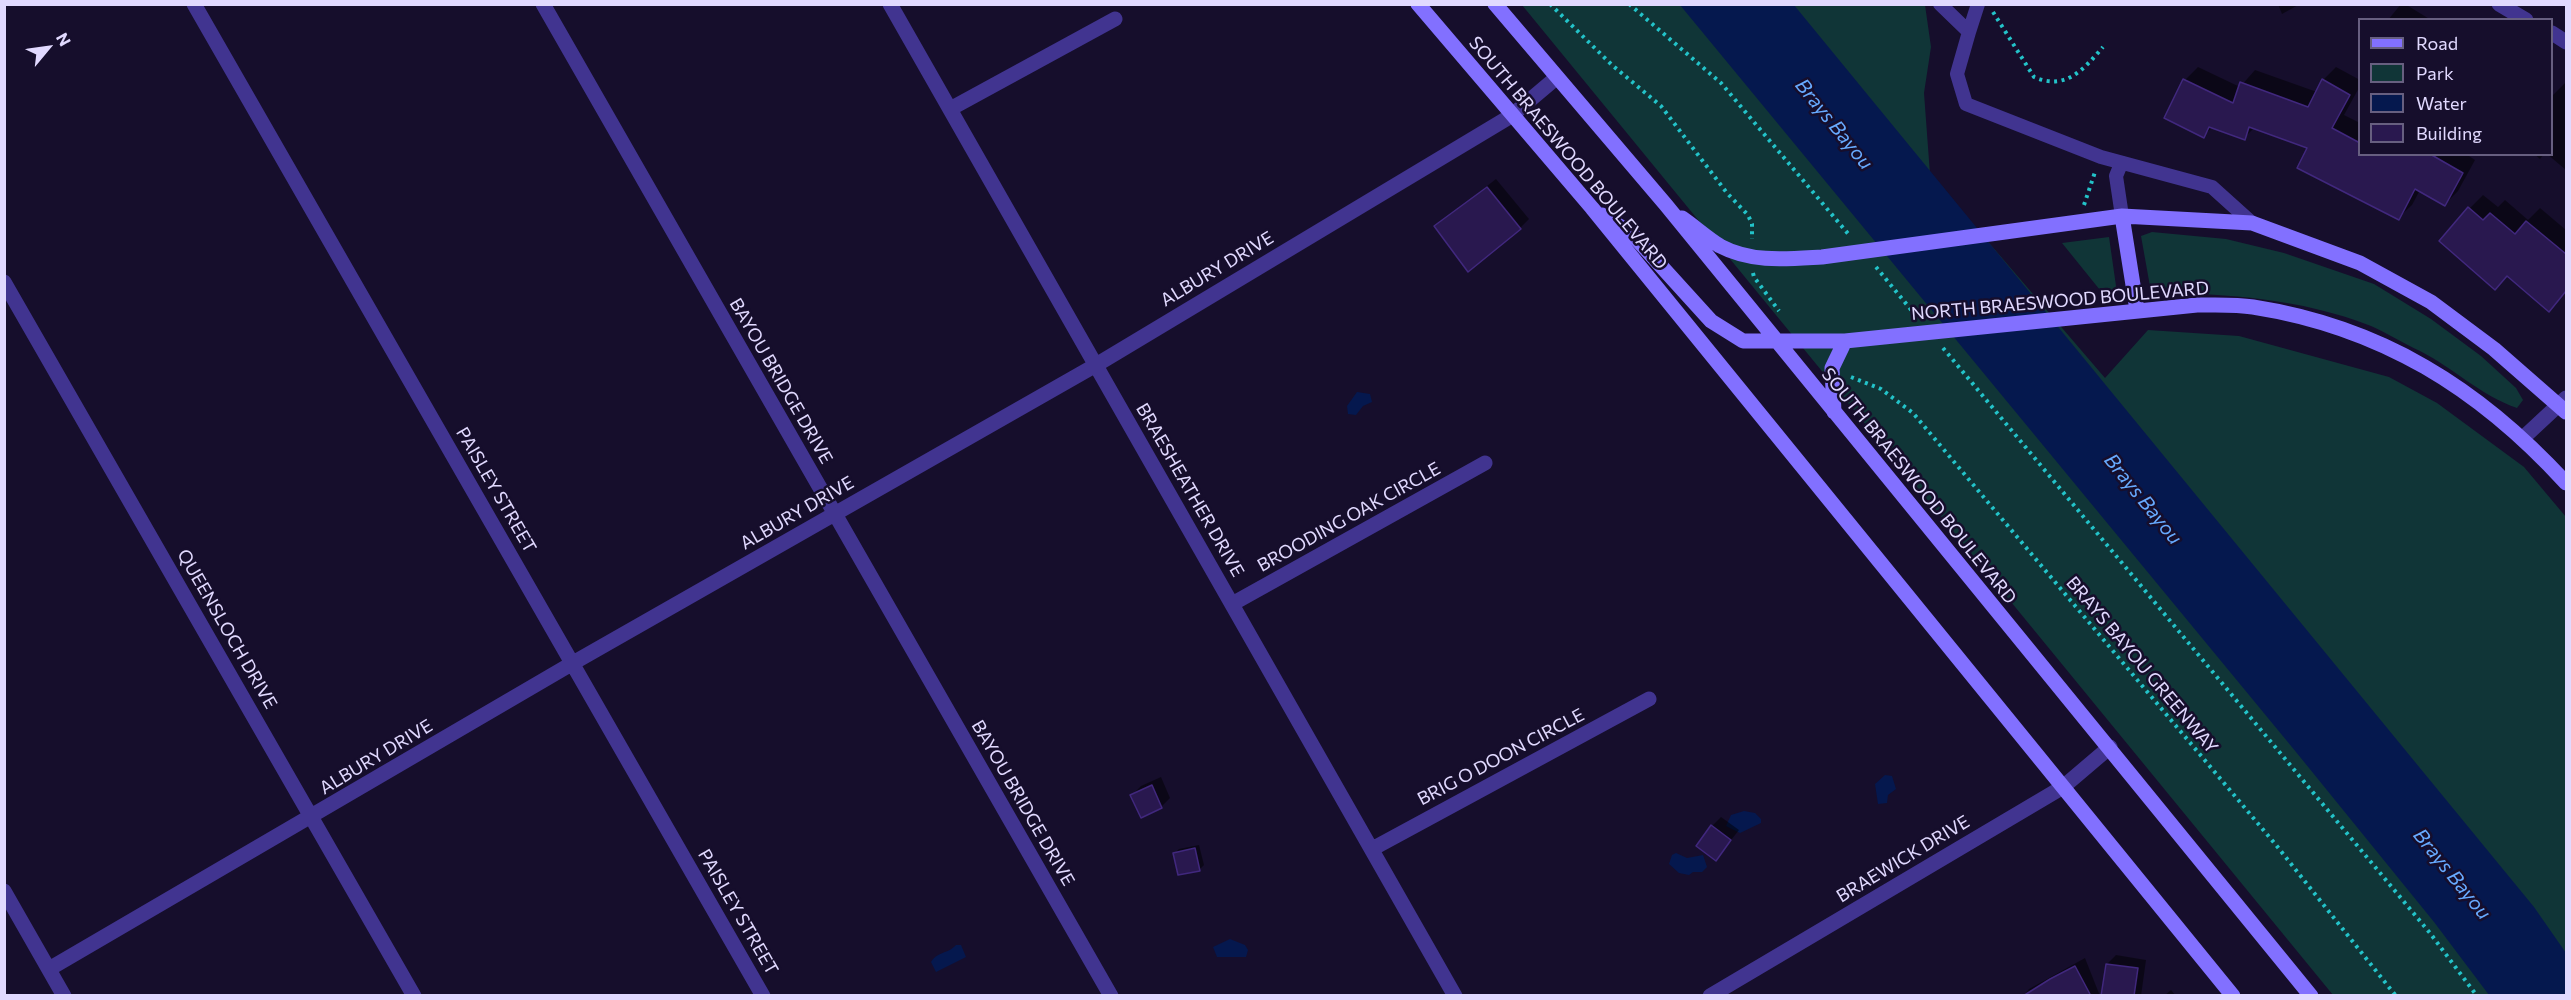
<!DOCTYPE html>
<html>
<head>
<meta charset="utf-8">
<style>
  body { margin:0 }
  #map { position:relative; width:2571px; height:1000px; overflow:hidden; background:#160e2c; font-family:Commissioner,sans-serif }
  canvas { display:block }
  .frame { position:absolute; inset:0; border:6px solid #e1d9ff; pointer-events:none }
  .legend { position:absolute; left:2358px; top:18px; width:195px; height:138px; box-sizing:border-box; background:#160e2c; border:2px solid #675f80; margin:0; padding:8px 10px; list-style:none; font-size:18px; color:#e1d9ff }
  .legend li { display:flex; align-items:center; gap:12px; height:30px }
  .legend b { width:30px; border:2px solid #675f80 }
  .north { position:absolute; left:18px; top:18px; width:60px; height:60px; -webkit-text-stroke:4px #160e2c; paint-order:stroke; rotate:61deg; font-size:16px; font-weight:700; line-height:24px; text-align:center; color:#e1d9ff }
  .north::after { content:''; display:block; margin:auto; width:21px; height:27px; background:#e1d9ff; clip-path:polygon(50% 0,100% 100%,50% 72%,0 100%) }
</style>
</head>
<body>
<div id="map">
<canvas width="2571" height="1000"></canvas>
<div class="frame"></div>
<ul class="legend">
<li><b style="height:8px;background:#8270ff"></b>Road</li>
<li><b style="height:16px;background:#103537"></b>Park</li>
<li><b style="height:16px;background:#05184e"></b>Water</li>
<li><b style="height:16px;background:#29184f"></b>Building</li>
</ul>
<div class="north">N</div>
</div>
<script>
const g = document.querySelector('canvas').getContext('2d');
g.lineJoin = 'round';
function paint(path, color) { g.fillStyle = color; g.fill(path, 'evenodd'); }
function trace(path, color, width, dash) { g.strokeStyle = color; g.lineWidth = width; g.lineCap = dash ? 'butt' : 'round'; g.setLineDash(dash || []); g.stroke(path); }
function label(font, color, halo, rows, align = 'center') {
  g.font = font + ' Commissioner,sans-serif'; g.lineWidth = 5; g.setLineDash([]); g.textBaseline = 'middle'; g.strokeStyle = halo; g.fillStyle = color; for (const [text, x, y, turn = 0] of rows) {
    g.save(); g.translate(x, y); g.rotate((+turn || 0) * Math.PI / 180); g.textAlign = isNaN(turn) ? turn : align; if (halo) g.strokeText(text, 0, 0); g.fillText(text, 0, 0); g.restore();
  }
}
paint(new Path2D(`
  M1522,5H1925L1931,47L1924,93L1930,174L2105,378L2148,330L2239,336L2389,377L2437,403L2524,467L2566,517V995H2333Z
  M2152,232L2226,239L2284,253L2374,284L2431,319L2481,356L2516,388L2523,400L2517,408C2480,395 2455,369 2420,351C2403,343 2387,333 2371,326C2300,298 2225,294 2151,292L2141,236Z
  M2109,237L2117,293L2104,295L2062,243Z`), '#103537');
paint(new Path2D(`
  M1680,5H1794L2534,907L2566,953V995H2489L2434,922L2296,752Z
  M1357,392L1370,394L1372,402L1363,406L1356,415L1348,414L1347,406Z
  M1885,775L1892,776L1896,789L1888,795L1887,803L1878,804L1875,784Z
  M1744,811L1755,813L1761,819V823L1740,833L1726,826L1731,815Z
  M1676,853L1687,858L1703,855L1707,867L1702,872H1693L1689,875L1679,873L1669,864L1672,855Z
  M1230,939L1245,945L1248,950L1246,957H1217L1213,947Z
  M956,945H961L966,957L936,972L931,962C938,951 948,954 956,945Z`), '#05184e');
paint(new Path2D(`
  M2278,4H2300L2282,14Z
  M2401,4H2405L2431,20H2388Z
  M2198,67L2240,87L2255,70L2317,92L2323,80L2336,67L2360,80V86L2344,115L2360,123V154H2466L2475,160L2458,191L2445,204L2420,190L2412,205L2398,218L2310,147L2255,127L2244,138L2213,127L2203,136L2185,80Z
  M2566,82V170L2547,154H2552V94L2553,95Z
  M2534,154H2544L2540,159Z
  M1496,179L1529,219L1520,228L1436,226Z
  M2483,195L2498,207L2505,200L2528,220L2540,208L2566,230V292L2549,310L2470,208Z
  M1161,777L1170,798L1161,807L1132,795L1141,786Z
  M1721,817L1739,830L1716,859L1712,826Z
  M1199,845L1204,865L1200,869L1175,853L1179,849Z
  M2116,955L2146,960L2141,996H2106L2107,964Z
  M2085,958L2100,996H2023L2029,989Z
  M2171,990L2176,996H2164Z`), '#0007');
const building = new Path2D(`
  M2183,79L2233,103L2240,82L2308,107L2322,79L2350,95L2332,128L2360,143V154H2430L2463,173L2445,206L2415,189L2399,220L2297,168L2307,148L2249,127L2245,140L2209,127L2204,138L2164,118Z
  M1487,187L1521,229L1468,272L1434,226Z
  M2468,207L2483,220L2490,213L2515,234L2526,221L2566,254V291L2549,312L2507,276L2495,290L2439,241Z
  M1152,785L1162,808L1141,818L1130,795Z
  M1711,825L1731,840L1716,861L1696,846Z
  M1195,848L1200,871L1178,875L1173,853Z
  M2106,964L2138,968L2134,996H2101Z
  M2075,966L2091,996H2023L2050,979Z`);
paint(building, '#29184f');
trace(building, '#41287e', 1.5);
trace(new Path2D(`
  M1550,4L1612,65L1661,106L1727,193L1748,215L1752,224V239
  M1629,4L1721,83L1850,236
  M1993,12L2034,77C2066,91 2084,69 2103,47
  M2084,205L2095,172
  M1876,267L1917,317
  M1753,273L1754,277L1779,311
  M1943,348L2430,933L2477,996
  M1851,377L1881,389L1913,413L2276,845L2396,996`), '#23c3c9', 4, [3, 4.5]);
trace(new Path2D(`
  M1940,4L1969,32L1957,74L1966,104L2101,157L2212,187L2252,223
  M1969,32L1978,4
  M2121,164L2116,176L2122,216`), '#413490', 14);
trace(new Path2D(`
  M194,4L763,996
  M543,4L1111,996
  M890,4L1455,996
  M2499,4L2526,20
  M2552,33L2566,42
  M950,109L1115,19
  M4,282L414,996
  M2523,438L2566,398
  M1232,604L1485,463
  M1372,849L1649,699
  M4,891L64,996
  M49,969L573,663L1096,365L1511,116L1556,78
  M1710,996L2063,787L2110,747`), '#413490', 15);
trace(new Path2D(`
  M1418,4L1592,208L2233,996
  M1495,4L1666,205L2311,996
  M1602,215L1632,234L1711,321L1743,341H1845L2197,305C2215,305 2235,304 2253,307C2381,327 2479,388 2566,483
  M2122,216L2137,310
  M1682,218C1695,227 1707,238 1720,246C1752,263 1787,259 1822,257L2122,216L2252,223L2360,263L2431,302L2494,349L2566,412
  M1834,412L1832,368L1845,341`), '#8270ff', 15);
label('18px', '#e1d9ff', '#160e2c', [
  ["SOUTH BRAESWOOD BOULEVARD",1568,153,50],
  ["ALBURY DRIVE",1217,269,-31],
  ["NORTH BRAESWOOD BOULEVARD",2060,301,-5],
  ["BAYOU BRIDGE DRIVE",781,381,60],
  ["SOUTH BRAESWOOD BOULEVARD",1919,486,51],
  ["PAISLEY STREET",496,490,60],
  ["BRAESHEATHER DRIVE",1190,490,60],
  ["ALBURY DRIVE",797,513,-30],
  ["BROODING OAK CIRCLE",1349,517,-29],
  ["QUEENSLOCH DRIVE",227,629,60],
  ["BRAYS BAYOU GREENWAY",2142,665,50],
  ["ALBURY DRIVE",376,757,-31],
  ["BRIG O DOON CIRCLE",1501,757,-28],
  ["BAYOU BRIDGE DRIVE",1023,803,60],
  ["BRAEWICK DRIVE",1903,859,-31],
  ["PAISLEY STREET",738,912,60]
]);
label('italic 20px', '#67aaff', '#160e2c', [
  ["Brays Bayou",1834,124,51],
  ["Brays Bayou",2143,499,51],
  ["Brays Bayou",2452,874,51]
]);
</script>
</body>
</html>
